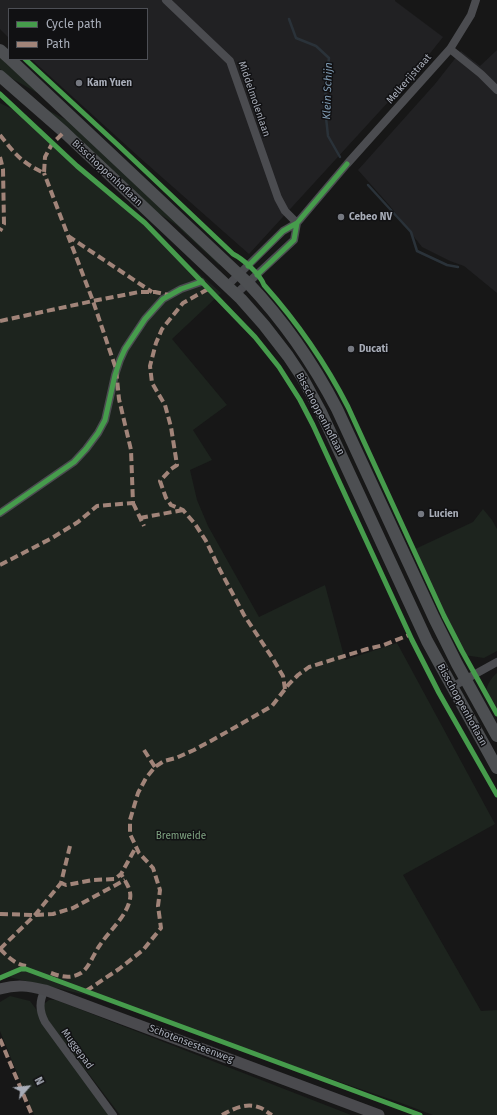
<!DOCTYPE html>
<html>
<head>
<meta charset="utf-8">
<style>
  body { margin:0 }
  #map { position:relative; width:497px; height:1115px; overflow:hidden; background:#171717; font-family:"Fira Sans",sans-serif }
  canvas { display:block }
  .legend { position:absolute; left:8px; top:8px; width:140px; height:52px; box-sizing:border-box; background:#111113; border:1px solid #4d4f55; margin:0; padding:5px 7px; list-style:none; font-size:12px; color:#a8adb8 }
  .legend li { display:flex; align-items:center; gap:8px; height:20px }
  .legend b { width:20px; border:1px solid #4d4f55 }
  .north { position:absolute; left:8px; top:1067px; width:40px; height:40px; -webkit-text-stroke:3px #111113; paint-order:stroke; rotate:62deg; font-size:11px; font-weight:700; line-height:16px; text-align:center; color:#a8adb8 }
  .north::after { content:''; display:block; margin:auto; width:14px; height:18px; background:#a8adb8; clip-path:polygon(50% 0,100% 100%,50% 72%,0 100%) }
</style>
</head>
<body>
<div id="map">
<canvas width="497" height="1115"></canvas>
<ul class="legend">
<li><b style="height:5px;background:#469c4c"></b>Cycle path</li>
<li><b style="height:5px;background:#a18479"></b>Path</li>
</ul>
<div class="north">N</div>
</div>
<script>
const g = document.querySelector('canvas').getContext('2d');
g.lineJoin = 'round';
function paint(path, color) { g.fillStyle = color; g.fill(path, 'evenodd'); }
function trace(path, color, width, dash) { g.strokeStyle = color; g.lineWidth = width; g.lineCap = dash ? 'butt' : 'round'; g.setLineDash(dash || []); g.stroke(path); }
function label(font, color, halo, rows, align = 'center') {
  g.font = font + ' "Fira Sans",sans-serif'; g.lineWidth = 3; g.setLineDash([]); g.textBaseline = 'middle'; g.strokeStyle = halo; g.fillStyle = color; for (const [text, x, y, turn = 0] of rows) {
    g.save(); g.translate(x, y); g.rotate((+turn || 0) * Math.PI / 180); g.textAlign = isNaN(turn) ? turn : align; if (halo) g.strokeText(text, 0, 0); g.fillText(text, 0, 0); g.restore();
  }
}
paint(new Path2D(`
  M0,0H395V1L443,37L412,76L249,254L139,157L31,59H147V9H9V38L0,29Z
  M497,50V293L464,266L450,261L422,247L390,206L358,170L435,84L461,51L480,66Z`), '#212123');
paint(new Path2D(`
  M0,56L41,95L6,75L0,69Z
  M0,103L14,110L221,293L172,339L227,405L193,430L212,460L190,470L197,500L208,526L259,617L325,585L345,660L397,643L495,824L403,875L481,1011L497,1010V1115H433L401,1103L86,995L0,975Z
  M44,108L70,122L221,263L219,265L175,224L158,213Z
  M483,509L492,520L497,529V651L484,658L464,655L413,550L473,522Z
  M497,673V714C494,709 489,703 487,696C484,688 491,678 497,673Z
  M10,996L30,1001L113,1115H34L0,1031V1002Z
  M49,1000H56L351,1115H120L47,1019L44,1011V1004Z`), '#1d241e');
trace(new Path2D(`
  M289,19L296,38L316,46L329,58L326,81L325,108L328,136L340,157
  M368,185L411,232L417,251L447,265L458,267`), '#2a3239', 2.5);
trace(new Path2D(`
  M166,0L230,61L278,198L285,211L297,223
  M450,49L481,74L497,90
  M227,286L283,231L297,223L347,164L450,49L471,15L476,0
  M236,294L294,240L297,223
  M0,513L74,462L86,449L98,433L105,420L115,375L120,360L125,349L145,319L163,299L181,289L201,282
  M452,687L497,662
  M45,990C39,1001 39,1010 45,1022L113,1115`), '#4b4c50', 8);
trace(new Path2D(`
  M0,989C18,984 28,986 45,990L379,1115`), '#4a4a4e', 11);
trace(new Path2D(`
  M0,50L9,58
  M10,59L248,283C284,321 313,363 337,409L434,618L457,664L497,736
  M0,76L64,132L167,229L241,299L264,325L288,356L302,377L321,412L427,641L497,768`), '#4d4f52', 12);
trace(new Path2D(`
  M0,135C15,154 22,163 44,173L45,157L52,144L64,132
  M0,157L3,169L4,224L0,231
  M68,236L152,292
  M208,289L183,303L162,329L156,343L150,366L152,383L165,405L171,427L177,465L171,469L160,481L166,498L171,505L183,510L195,524L206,541L220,570L244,615L273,659L283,676L285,689
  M0,321L93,301L139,292H155L169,295
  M133,503L144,526
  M140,518L183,510
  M0,565L52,538L78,522L97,506L133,503L131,450L119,399L116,369L93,301L44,173
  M144,750L155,767
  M70,846L61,883L66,885L93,880L115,879L121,874L136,847
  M0,914L34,915L53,914L73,908L125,880
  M0,949C8,957 15,964 26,966
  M0,949L35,915L61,883
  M51,973C62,977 71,979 81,973C89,968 94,953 100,945C109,931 127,916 130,899C132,890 125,881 121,874
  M86,991L119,969L143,950L161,928L158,906L160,890L153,868L139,853L130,834V820L138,793L146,778L155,767L164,761L176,758L194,750L218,737L272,706L289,684L298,675L309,667L367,649L384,645L409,635
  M0,1039L32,1115
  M222,1115C235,1108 247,1102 261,1108C265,1110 268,1113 272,1115`), '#a18479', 4, [8, 4]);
trace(new Path2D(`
  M25,59L119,146L233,254C243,259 260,274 264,285C297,322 325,362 348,407L444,616L462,651L497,714
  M0,94L77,166L145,223L255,337L279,367L300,400L313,425L412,640L439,693L497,795
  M248,266L283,231L297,223L347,164
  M257,275L294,240L297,223
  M0,513L74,462L86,449L98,433L105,420L115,375L120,360L125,349L145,319L163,299L181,289L201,282
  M0,978L21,969H26L420,1115`), '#469c4c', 5);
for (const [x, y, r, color] of [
  [79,83,4,"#757880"],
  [341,217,4,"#757880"],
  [351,349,4,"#757880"],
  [421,514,4,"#757880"]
]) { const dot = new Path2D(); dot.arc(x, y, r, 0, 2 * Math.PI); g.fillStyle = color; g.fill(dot); trace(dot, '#111113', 1.5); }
label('10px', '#a8adb8', '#111113', [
  ["Melkerijstraat",409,79,-49],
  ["Middelmolenlaan",254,99,71],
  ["Bisschoppenhoflaan",107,173,43],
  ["Bisschoppenhoflaan",320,414,62],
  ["Bisschoppenhoflaan",462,705,61],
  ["Schotensesteenweg",191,1044,21],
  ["Muggepad",77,1049,54]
]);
label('bold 10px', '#a8adb8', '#111113', [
  ["Kam Yuen",87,83],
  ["Cebeo NV",349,217],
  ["Ducati",359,349],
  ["Lucien",429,514]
], 'left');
label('10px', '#7fa381', '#111113', [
  ["Bremweide",181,836]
]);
label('italic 11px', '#7f9bb3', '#111113', [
  ["Klein Schijn",328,91,-88]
]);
</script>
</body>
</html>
